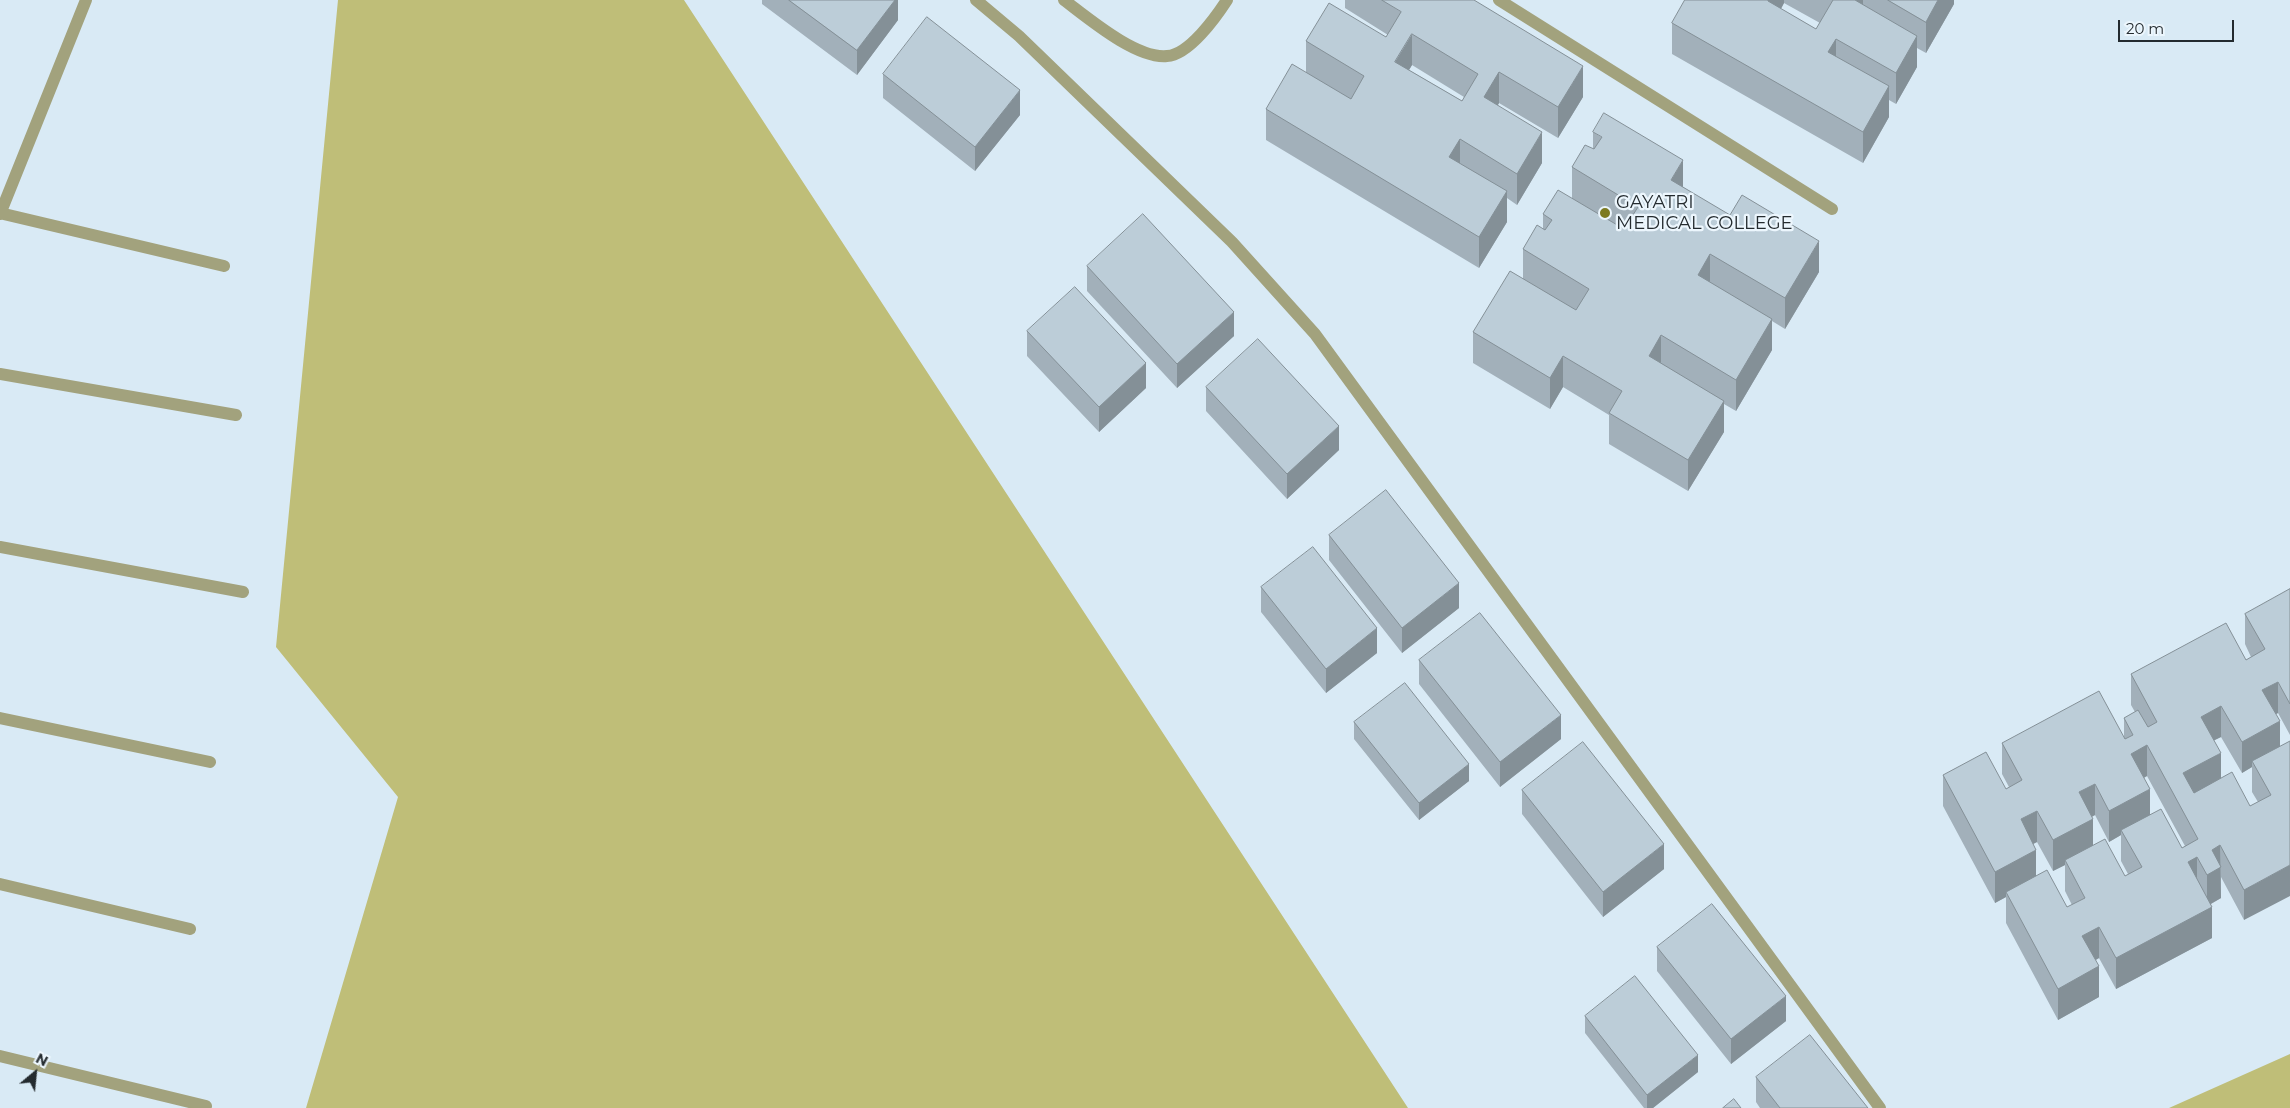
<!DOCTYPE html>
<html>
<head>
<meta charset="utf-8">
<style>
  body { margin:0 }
  #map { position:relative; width:2290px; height:1108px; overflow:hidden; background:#d9eaf5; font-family:Montserrat,sans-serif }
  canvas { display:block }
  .north { position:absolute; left:10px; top:1048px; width:50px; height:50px; -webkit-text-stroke:4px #ecf6fd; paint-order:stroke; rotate:28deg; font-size:14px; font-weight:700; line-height:20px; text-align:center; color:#242b2f }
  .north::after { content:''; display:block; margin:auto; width:18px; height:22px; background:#242b2f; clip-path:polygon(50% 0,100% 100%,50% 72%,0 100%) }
  .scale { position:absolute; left:2118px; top:20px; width:116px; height:22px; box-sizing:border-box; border:2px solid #242b2f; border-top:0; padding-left:6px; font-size:15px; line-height:18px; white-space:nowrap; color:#242b2f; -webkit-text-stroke:4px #ecf6fd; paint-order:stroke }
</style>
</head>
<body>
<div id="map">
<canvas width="2290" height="1108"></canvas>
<div class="north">N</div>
<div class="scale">20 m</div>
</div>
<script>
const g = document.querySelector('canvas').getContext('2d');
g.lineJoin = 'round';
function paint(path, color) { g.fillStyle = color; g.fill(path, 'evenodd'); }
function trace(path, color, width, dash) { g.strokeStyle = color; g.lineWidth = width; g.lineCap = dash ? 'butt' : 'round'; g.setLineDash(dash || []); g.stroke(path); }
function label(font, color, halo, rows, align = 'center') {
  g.font = font + ' Montserrat,sans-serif'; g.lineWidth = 4.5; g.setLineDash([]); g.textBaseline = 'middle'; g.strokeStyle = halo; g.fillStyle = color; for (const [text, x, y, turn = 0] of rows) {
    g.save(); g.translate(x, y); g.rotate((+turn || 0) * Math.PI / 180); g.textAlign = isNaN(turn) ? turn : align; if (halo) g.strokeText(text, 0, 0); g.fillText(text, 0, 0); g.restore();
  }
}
paint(new Path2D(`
  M338,0H684L1408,1108H306L398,797L276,647Z
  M2290,1054V1108H2169Z`), '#bfbe78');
trace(new Path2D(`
  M1064,0C1088,18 1136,59 1167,56C1189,55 1216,17 1227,0
  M1499,0L1832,209`), '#a2a27d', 12);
trace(new Path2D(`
  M0,213L224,266
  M0,214L86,0
  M0,374L236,415
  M0,547L243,592
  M0,718L210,762
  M0,884L190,929
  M0,1056L206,1106`), '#a2a27d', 12);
trace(new Path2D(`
  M976,0L1019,36L1232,242L1315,334L1880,1108`), '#a2a27d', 12);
paint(new Path2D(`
  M762,0H898V20L857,75L762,4Z
  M1345,0H1474L1583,97L1558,138L1499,103L1498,105L1542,163L1517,205L1507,198V222L1479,268L1266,140V109L1306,72V41L1386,37L1388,35L1345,8ZM1412,65L1464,97L1462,101L1409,70Z
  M1685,0H1954V4L1926,53L1917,48V67L1896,104L1889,100V117L1863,163L1672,54V23ZM1784,3L1820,23L1816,29L1781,9Z
  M883,74L1020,115L975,171L883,98Z
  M1593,132L1683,187L1819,272L1785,329L1772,321V350L1736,411L1724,404V432L1688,491L1609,444V415L1563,387L1550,409L1473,363V332L1523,278V249L1543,229V214L1572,198V167L1593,149Z
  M1087,266L1234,336L1177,388L1087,291Z
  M1027,331L1146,388L1099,432L1027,356Z
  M1206,387L1339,450L1287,499L1206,411Z
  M1329,535L1459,608L1402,653L1329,560Z
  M1261,587L1377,653L1326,693L1261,612Z
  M2290,589V735L2278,713L2276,714L2280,747L2290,741L2244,920L2221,877V898L2211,904L2212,938L2116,989L2099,958L2096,960L2099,997L2058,1020L2006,923V897L1995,903L1943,806V775L2006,789L2009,787L2002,774V743L2124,736V718L2135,712L2131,705V674L2246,660L2251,657L2245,644V614ZM2221,737L2242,773L2252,767V792L2258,802L2250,806L2221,778L2214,740ZM2147,776L2185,846L2182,848L2150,814L2144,778ZM2095,815L2109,842L2121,835V861L2128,874L2125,876L2093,845L2092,817ZM2037,842L2053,871L2065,865V891L2072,905L2067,907L2036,876L2033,844Z
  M1419,660L1561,739L1500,787L1419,684Z
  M1354,722L1469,781L1419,820L1354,739Z
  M1522,790L1664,869L1603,917L1522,814Z
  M1657,947L1786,1021L1731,1064L1657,971Z
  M1585,1016L1698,1072L1653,1108H1644L1585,1033Z
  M1756,1077L1868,1108H1760L1756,1102Z`), '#a2b0ba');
paint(new Path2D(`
  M895,0H898V20L857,75V50Z
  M1768,0H1784V3L1768,32Z
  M1855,0H1863V16Z
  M1938,0H1954V4L1926,53V22Z
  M1412,34V65L1395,93V62Z
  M1917,36V67L1896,104V73Z
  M1836,39V70L1828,52Z
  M1583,66V97L1558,138V107Z
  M1499,72V103L1484,128V97Z
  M1889,86V117L1863,163V132Z
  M1020,90V115L975,171V147Z
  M1542,132V163L1517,205V174Z
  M1460,139V170L1449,157Z
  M1683,160V191L1671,180Z
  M1507,191V222L1479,268V237Z
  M1819,241V272L1785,329V298Z
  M1710,254V285L1698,275Z
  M1234,312V336L1177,388V364Z
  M1772,319V350L1736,411V380Z
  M1661,335V366L1649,356Z
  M1563,356V387L1550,409V378Z
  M1146,363V388L1099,432V407Z
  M1724,401V432L1688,491V460Z
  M1339,426V450L1287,499V474Z
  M1459,583V608L1402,653V628Z
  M1377,628V653L1326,693V669Z
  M2278,682V713L2262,721V690Z
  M2221,706V737L2201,747V717Z
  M1561,715V739L1500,787V762Z
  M2280,721V752L2252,761V767L2242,773V742Z
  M2147,745V776L2131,784V754Z
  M2221,753V784L2183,804V773Z
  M1469,764V781L1419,820V803Z
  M2095,784V815L2079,823V792Z
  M2150,789V820L2121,830V835L2109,842V811Z
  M2037,811V842L2021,850V819Z
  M2093,819V850L2065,860V865L2053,871V840Z
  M1664,844V869L1603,917V892Z
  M2220,845L2221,898L2207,906V875L2212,850Z
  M2036,850V881L2006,892V897L1995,903V872Z
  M2197,857V888L2188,862Z
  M2290,865V896L2244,920V890Z
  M2212,907V938L2116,989V958Z
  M2099,927V958L2082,967V936Z
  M2099,966V997L2058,1020V989Z
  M1786,996V1021L1731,1064V1039Z
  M1698,1055V1072L1653,1108H1647V1095Z`), '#849097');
const building = new Path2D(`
  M789,0H895L857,50Z
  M1382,0H1474L1583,66L1558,107L1499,72L1484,97L1542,132L1517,174L1460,139L1449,157L1507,191L1479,237L1266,109L1292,64L1351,99L1364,76L1306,41L1329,3L1386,37L1401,12ZM1412,34L1478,74L1462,101L1395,62Z
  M1685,0H1768V1L1816,29L1833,0H1855L1917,36L1896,73L1836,39L1828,52L1889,86L1863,132L1672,23Z
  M1888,0H1938L1926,22Z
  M927,17L1020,90L975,147L883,74Z
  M1604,113L1683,160L1671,180L1730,215L1742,195L1819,241L1785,298L1710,254L1698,275L1772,319L1736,380L1661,335L1649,356L1724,401L1688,460L1609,413L1622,391L1563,356L1550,378L1473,332L1510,271L1576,310L1589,289L1523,249L1537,225L1545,230L1552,220L1543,214L1558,190L1624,229L1638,207L1572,167L1585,145L1594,149L1602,137L1593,132Z
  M1143,214L1234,312L1177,364L1087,266Z
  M1075,287L1146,363L1099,407L1027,331Z
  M1258,339L1339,426L1287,474L1206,387Z
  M1386,490L1459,583L1402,628L1329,535Z
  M1313,547L1377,628L1326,669L1261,587Z
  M2290,589V704L2278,682L2262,690L2280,721L2242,742L2221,706L2201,717L2221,753L2183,773L2194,793L2232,772L2250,806L2271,795L2252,761L2290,741V865L2244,890L2220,845L2212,850L2221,867L2207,875L2197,857L2188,862L2212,907L2116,958L2099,927L2082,936L2099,966L2058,989L2006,892L2047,870L2067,907L2085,898L2065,860L2105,839L2125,876L2142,867L2121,830L2161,809L2182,848L2198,839L2147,745L2131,754L2150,789L2109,811L2095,784L2079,792L2093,819L2053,840L2037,811L2021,819L2036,850L1995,872L1943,775L1986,752L2006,789L2022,780L2002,743L2099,691L2125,739L2133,735L2124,718L2138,710L2148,727L2157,722L2131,674L2226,623L2246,660L2265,649L2245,614Z
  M1480,613L1561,715L1500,762L1419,660Z
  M1405,683L1469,764L1419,803L1354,722Z
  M1583,742L1664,844L1603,892L1522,790Z
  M1712,904L1786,996L1731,1039L1657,947Z
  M1635,976L1698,1055L1647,1095L1585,1016Z
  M1810,1035L1868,1108H1780L1756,1077Z
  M1734,1099L1741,1108H1723Z`);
paint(building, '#bccdd8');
trace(building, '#849097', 1);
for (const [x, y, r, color] of [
  [1605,213,6,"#7c7a21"]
]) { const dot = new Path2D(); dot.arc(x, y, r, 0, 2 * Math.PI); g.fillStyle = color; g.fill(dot); trace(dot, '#ecf6fd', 2); }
label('18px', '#242b2f', '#ecf6fd', [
  ["GAYATRI",1616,203],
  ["MEDICAL COLLEGE",1616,224]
], 'left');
</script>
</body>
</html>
